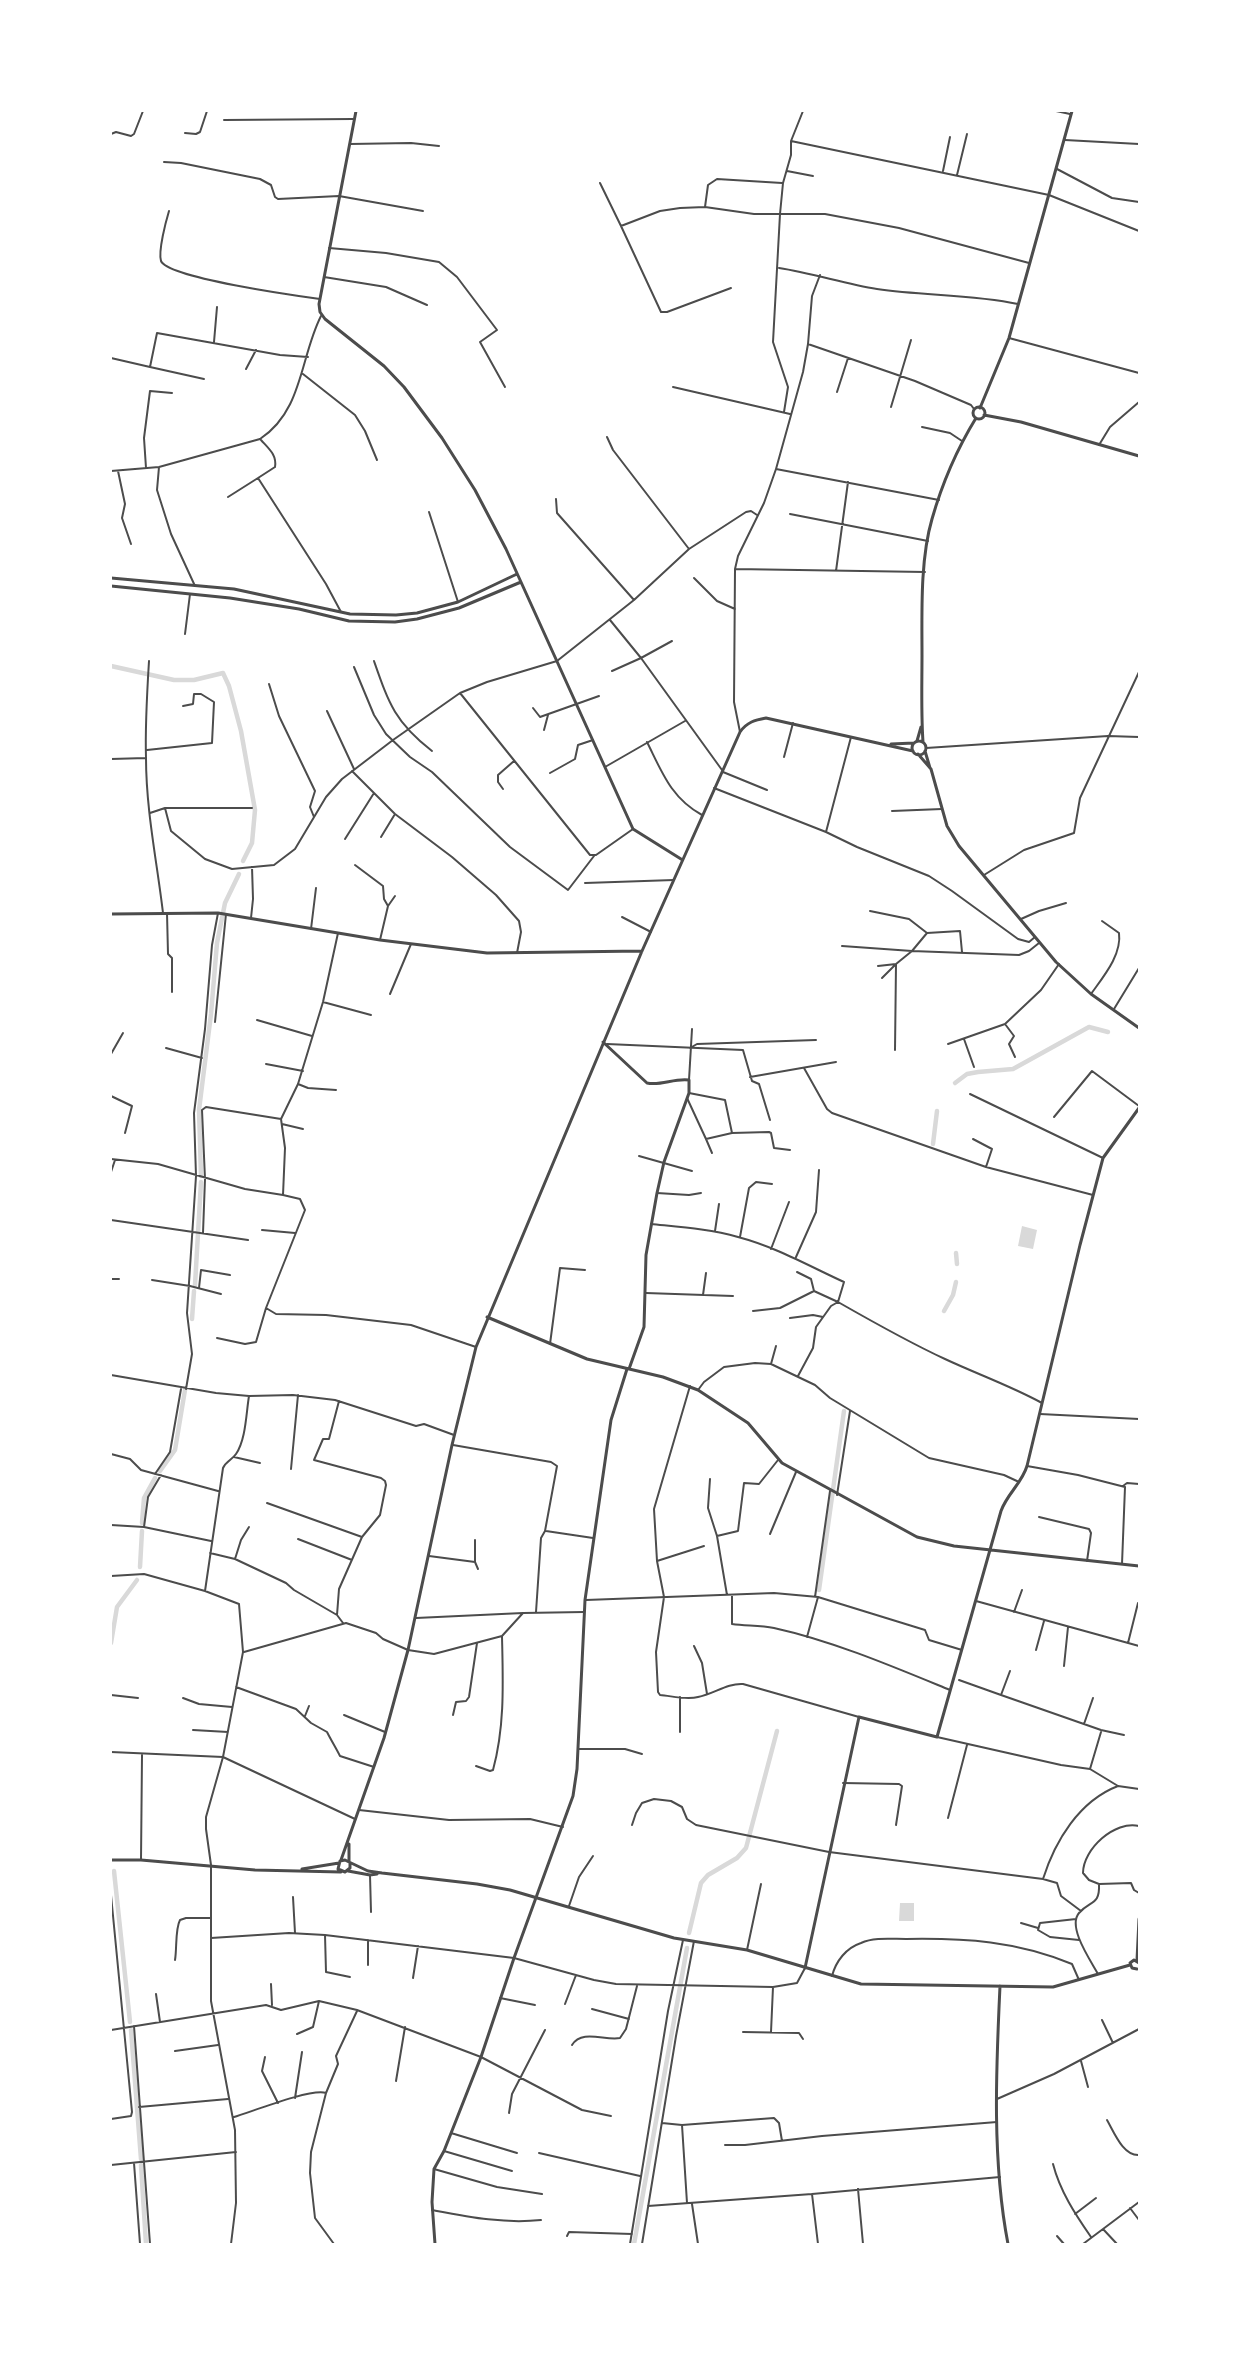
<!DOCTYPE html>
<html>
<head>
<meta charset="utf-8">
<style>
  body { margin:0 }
  #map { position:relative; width:1250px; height:2355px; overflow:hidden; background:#fff; font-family:Inter,sans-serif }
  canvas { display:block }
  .frame { position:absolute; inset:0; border:112px solid #fff; pointer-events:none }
</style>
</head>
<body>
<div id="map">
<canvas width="1250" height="2355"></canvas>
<div class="frame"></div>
</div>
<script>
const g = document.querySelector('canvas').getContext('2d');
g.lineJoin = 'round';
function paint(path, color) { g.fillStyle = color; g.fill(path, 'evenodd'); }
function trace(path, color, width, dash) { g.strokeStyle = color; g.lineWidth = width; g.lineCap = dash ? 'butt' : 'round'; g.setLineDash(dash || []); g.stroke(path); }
paint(new Path2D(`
  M1022,1226L1037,1230L1033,1249L1018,1246Z
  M900,1903H914V1921H899Z`), '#d9d9d9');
trace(new Path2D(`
  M111,666L174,680H194L223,673L229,686L241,731L255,810L252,843L243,861
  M955,1083L967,1074L978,1072L1013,1069L1089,1027L1108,1032
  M933,1144L937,1111
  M201,1176L199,1110L211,1014L217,943L225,903L239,874
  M956,1253L957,1264
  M195,1285L201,1182
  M944,1311L953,1295L956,1282
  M192,1319L194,1291
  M160,1471L175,1450L185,1390
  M142,1523L144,1498L155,1478
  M140,1567L142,1531
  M819,1590L844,1411
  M111,1643L117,1607L137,1580
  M114,1871L130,2022
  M689,1933L701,1883L708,1875L737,1858L746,1848L777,1731
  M131,2030L141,2159
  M141,2165L146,2244
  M634,2244L687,1948`), '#d9d9d9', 4.5);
trace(new Path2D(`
  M1056,111L1070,114
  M224,120L353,119
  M185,133L196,134L200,132L207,111
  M111,134L116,132L131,136L134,134L143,111
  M1065,140L1139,144
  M791,141L1049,195L1139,231
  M350,144L411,143L439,146
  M164,162L181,163L260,179L271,185L275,197L278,199L339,196L423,211
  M1057,169L1112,198L1139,202
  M787,171L813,176
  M943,171L950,137
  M957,175L967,134
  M600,183L621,226
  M705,207L708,185L717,179L782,183
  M169,211C166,221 158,251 161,261C168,278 298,296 320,299
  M329,248L386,253L439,262L457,277L497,330L480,342L505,387
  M779,268C812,273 845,284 877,289C924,296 972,294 1018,304
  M324,277L386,287L427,305
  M731,288L667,312H661L621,226L660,211L680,208L705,207L754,214H825L899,228L1029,263
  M1009,338L1139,373
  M214,342L217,307
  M808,344L915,381L971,405L974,409
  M111,358L150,367
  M246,369L256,350
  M303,374L355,415L365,431L377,460
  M204,379L150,367L157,333L280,355L308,357
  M673,387L790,414
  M837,392L848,358
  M891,407L911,340
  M784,412L788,387L773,342L780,214L783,183L791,155V141L803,111
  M922,427L950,433L962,441
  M261,440C269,449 277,455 275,467L258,478L326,584L341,612
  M1099,445L1110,427L1139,402
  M159,467L157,490L171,534L195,586
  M146,468L144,438L150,391L172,393
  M776,469L939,500
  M111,471L159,467L260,439C303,411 300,357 321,316
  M118,471L125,504L122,518L131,544
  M228,497L258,478
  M556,499L557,513L634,600
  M429,512L458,602
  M790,514L928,541
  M689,549L746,512L751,511L757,515
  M735,569L925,572
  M836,571L848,482
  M694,578L717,601L735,609
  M610,620L641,658L612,671
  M185,634L190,594
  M672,641L641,658L722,770
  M149,661C147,693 145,726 146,758C146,810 157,862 163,913
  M374,661C389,704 395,722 432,751
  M354,667L374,715L386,734L410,757L432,772L510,847L568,890L594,856
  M269,684L279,716L315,791L310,807L314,817
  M460,693L590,855H596L633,829
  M533,708L540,717L599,696
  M327,711L354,769
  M544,730L548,715
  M740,732L734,702L735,569L738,556L764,503L776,469L803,372L808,344L812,296L820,275
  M647,742C662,772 671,798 702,815
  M926,748L1108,736L1139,737
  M147,750L212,743L214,702L201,694H194L193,704L183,706
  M784,757L793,723
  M111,759L146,758
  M605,767L685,721
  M352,771L395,814L452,857L496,895L519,921L521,932L517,953
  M723,772L767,790
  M550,773L575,759L578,745L593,740
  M714,788L826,832L857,847L929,876L952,891L1018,939L1029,942L1035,937
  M503,789L498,782V775L514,761
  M165,808H252
  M892,811L942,809
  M150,813L165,808L171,831L205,859L232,869L274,865L295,849L326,797L342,779L393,740L460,693L487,682L557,661L634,600L689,549L613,450L607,437
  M826,832L851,737
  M381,837L395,814
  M345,839L374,793
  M355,865L383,886L384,899L388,906
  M984,875L1024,850L1074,833L1080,798L1139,672
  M585,883L674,880
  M870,911L909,919L927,933
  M167,913L168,954L172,958V992
  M622,917L651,932
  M251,918L253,899L252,867
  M1021,919L1039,911L1066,903
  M311,929L316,888
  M338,933L323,1002L298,1084L281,1119L285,1148L283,1195L300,1199L305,1210L266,1308L276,1314L326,1315L411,1325L476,1347
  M380,940L388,906L395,896
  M842,946L912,951L927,933L960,931L962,952
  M878,966L896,964
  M882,978L896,964
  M390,994L411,944
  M1091,994C1103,977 1122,955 1119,933L1102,921
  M323,1002L371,1015
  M1114,1009L1139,968
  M257,1020L312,1036
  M215,1022L226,914
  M1005,1024L1014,1036L1009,1044L1015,1057
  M964,1039L974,1067
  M607,1044L743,1050L752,1081L759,1084L770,1120
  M948,1044L1005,1024L1041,990L1059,964
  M166,1048L202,1058
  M690,1048L697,1044L816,1040
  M895,1050L896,964L912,951L1019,955L1029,951L1039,943
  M111,1054L123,1033
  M266,1064L303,1071
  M804,1068L827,1109L832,1113L986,1167L1093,1195
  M750,1077L836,1062
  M689,1080L692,1029
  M298,1084L308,1088L336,1090
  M689,1093L725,1100L732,1133
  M970,1094L1103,1158
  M111,1096L132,1106L125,1133
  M687,1098L706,1139L732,1133L769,1132L771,1133L774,1148L790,1150
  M1054,1117L1092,1071L1139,1106
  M282,1124L303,1129
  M706,1139L712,1153
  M973,1139L992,1149L986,1167
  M639,1156L692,1171
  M111,1159L158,1164L245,1189L283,1195
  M111,1172L115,1160
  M657,1193L689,1195L701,1193
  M111,1220L248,1240
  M651,1224C680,1227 710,1229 738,1237C776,1247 809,1266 844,1282L838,1302C873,1322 908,1342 945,1359C977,1374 1011,1386 1042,1403
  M262,1230L295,1233
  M715,1231L719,1204
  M203,1233L205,1179L202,1110L206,1107L281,1119
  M740,1237L749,1188L756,1182L772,1184
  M771,1249L789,1202
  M796,1257L816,1212L819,1170
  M797,1272L811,1279L814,1291
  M111,1279H119
  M152,1280L190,1286L221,1294
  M199,1288L201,1270L230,1275
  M646,1293L733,1296
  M703,1295L706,1273
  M753,1311L780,1308L814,1291L838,1302L831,1306L816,1327L813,1348L798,1376
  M790,1318L813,1315L823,1317
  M217,1338L245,1344L256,1342L266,1308
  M550,1344L560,1268L585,1270
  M771,1364L776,1346
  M111,1375L216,1393L249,1396L293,1395L335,1400L416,1426L424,1424L454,1435
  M690,1386L654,1509L657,1561L664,1597L656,1652L658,1692L660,1695C672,1696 686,1700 698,1697C714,1694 727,1683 743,1684L859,1717
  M186,1389L192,1354L187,1313L196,1176L194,1113L205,1029L212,945L218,913
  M698,1390L704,1382L724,1367L755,1363L771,1364L815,1385L830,1398L929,1458L1004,1475L1019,1482
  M1040,1414L1139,1419
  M453,1445L551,1462L557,1466L545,1531L541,1538L536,1612
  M111,1454L130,1459L141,1470L218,1491
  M234,1457L260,1463
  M1027,1466L1078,1475L1125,1487L1122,1564
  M291,1469L298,1395
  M155,1474L170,1452L181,1389
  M710,1479L708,1508L717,1536
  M1123,1486L1127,1483L1139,1484
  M837,1495L850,1411
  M267,1503L362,1537
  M1039,1517L1089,1529L1091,1533L1087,1561
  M111,1525L144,1527L211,1541
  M144,1527L148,1497L161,1475
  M546,1531L593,1538
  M770,1534L796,1472
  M298,1539L352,1560
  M475,1540V1562L478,1569
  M210,1553L235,1559L286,1583L294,1590L337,1615L343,1623
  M429,1556L475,1562
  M235,1559L241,1540L249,1527
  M657,1561L704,1546
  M111,1576L144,1574L205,1591L239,1604L243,1652L223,1757L206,1817V1829L211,1865V2001L235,2130L236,2203L231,2244
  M205,1591L223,1468C226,1461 232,1460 236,1454C246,1439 246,1414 249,1396
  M727,1595L717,1536L738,1531L744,1483L759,1484L778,1460
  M732,1595V1624C746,1626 760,1625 774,1628C833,1641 894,1667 950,1690
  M815,1597L830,1491
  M586,1600L774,1593L818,1597L925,1630L929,1640L962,1650
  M976,1601L1139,1646
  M1014,1612L1022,1590
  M337,1615L339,1589L362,1537L380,1515L386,1485L385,1481L381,1478L314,1460L323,1439H329L339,1401
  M416,1618L523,1613L584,1612
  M807,1637L818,1597
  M1128,1643L1138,1603
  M694,1646L702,1663L707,1694
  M1036,1650L1044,1621
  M244,1652L346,1623L376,1633L383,1639L408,1650L434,1654L502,1636L523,1613
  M1064,1666L1068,1627
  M1010,1671L1001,1695L1101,1730L1124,1735
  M959,1680L1001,1695
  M236,1687L296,1709L311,1723L327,1732C331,1740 336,1748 340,1756L374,1767
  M111,1695L138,1698
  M680,1697V1732
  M183,1698L199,1704L232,1707
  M344,1715L385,1732
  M453,1715L456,1702L466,1701L469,1697L477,1643
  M305,1716L309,1706
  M1084,1724L1093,1698
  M193,1730L228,1732
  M937,1737L1061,1765L1090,1769L1118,1786L1139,1789
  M578,1749H625L642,1754
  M111,1752L223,1757L355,1819
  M476,1766L490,1771L493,1770C505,1726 503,1682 502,1636
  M1090,1769L1101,1732
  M843,1783L899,1784L902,1786L896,1825
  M359,1810L449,1820L530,1819L563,1827
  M948,1818L967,1745
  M632,1825L636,1813L642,1803L654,1799L671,1801L682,1807L687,1819L696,1825L829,1852L1043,1879L1057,1883L1061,1896L1081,1911
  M141,1860L142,1755
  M370,1875L371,1912
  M1043,1879C1055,1841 1079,1801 1118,1786
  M1099,1884L1131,1883L1134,1890L1139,1893
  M111,1895L132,2112L131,2116L111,2119
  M293,1897L295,1933
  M569,1906L579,1877L593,1856
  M1076,1919L1040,1923L1038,1930L1050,1937L1079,1940
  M1021,1923L1038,1928
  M325,1935L326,1972L350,1977
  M211,1938L289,1933L325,1935L514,1958L594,1980L616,1984L773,1987L797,1983L805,1968
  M368,1940V1965
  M747,1950L761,1884
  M175,1960C177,1949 175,1929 180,1920L186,1918H211
  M1098,1974C1091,1961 1067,1927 1079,1913C1090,1900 1100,1906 1099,1884L1089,1880L1083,1873C1083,1849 1115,1820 1139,1826
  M832,1976C836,1961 846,1948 861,1943C874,1937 891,1939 906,1939C966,1938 1016,1941 1072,1964L1079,1980
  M413,1978L418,1946
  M271,1984L272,2005
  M156,1994L160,2022
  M500,1998L535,2005
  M565,2004L576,1975
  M592,2009L629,2019
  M1102,2020L1113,2043
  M134,2026L150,2244
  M111,2030L266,2005L281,2010L319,2001L357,2010L481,2057L582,2110L611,2116
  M743,2032L799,2033L803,2039
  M771,2032L773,1987
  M297,2034L313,2027L319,2001
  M572,2045C582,2029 605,2041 620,2038L626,2029L637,1986
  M175,2051L218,2045
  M265,2057L262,2071L278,2103
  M1081,2061L1088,2087
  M396,2081L405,2027
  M326,2093L338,2064L336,2056L357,2011
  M295,2098L302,2052
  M997,2099L1054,2074L1139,2029
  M139,2107L228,2099
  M509,2113L512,2094L545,2030
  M234,2117C251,2112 311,2088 326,2093L311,2152L310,2173L315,2218L334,2244
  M1107,2120C1114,2132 1123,2156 1139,2155
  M662,2123L682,2125L774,2118L779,2123L782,2141
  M682,2125L687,2203
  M451,2133L517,2153
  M725,2145H745L822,2136L997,2122
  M444,2151L512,2171
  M539,2153L640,2176
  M134,2163L140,2244
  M1053,2164C1060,2191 1075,2214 1091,2237
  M111,2165L236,2152
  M434,2169L497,2187L542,2194
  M858,2189L863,2244
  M812,2194L818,2244
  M692,2204L698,2244
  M648,2206L812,2194L1000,2177
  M1130,2208L1139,2220
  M432,2210C469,2217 504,2224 541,2220
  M1075,2214L1096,2198
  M1103,2229L1117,2244
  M567,2236L569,2232L632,2234
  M1057,2236L1064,2244
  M630,2244L668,2011L683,1940
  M642,2244L676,2036L694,1941
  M1083,2244L1139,2202`), '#4c4c4c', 2);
trace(new Path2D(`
  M356,111L319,304L320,312L325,319L384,366L404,387L442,438L475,490L506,549L633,829L681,859
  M973 413a6 6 0 1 1 12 0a6 6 0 1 1-12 0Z
  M980,408L1009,338L1072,111
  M984,415L1021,422L1139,456
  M111,578L234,589L350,614L396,615L417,613L458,602L517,574
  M111,586L230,598L299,609L349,621L395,622L417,619L459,608L521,582
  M917,741L921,727
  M912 748a7 7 0 1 1 14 0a7 7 0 1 1-14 0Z
  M923,742C921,713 922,684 922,655C922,613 920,560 932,519C942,484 957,449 976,418
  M891,744L914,743
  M925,751L930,768
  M918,754L931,769L947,826L959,846L1056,962L1091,994L1139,1028
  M111,914L218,913L380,940L487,953L642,951
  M603,1042L647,1083C661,1086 674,1078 689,1080V1093L664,1162L657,1193L646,1255L644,1327L629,1369
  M487,1317L587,1359L663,1377L698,1390L748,1423L782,1463L917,1537L954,1546L1139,1566
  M111,1860H141L255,1870L341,1872
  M341,1860L384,1738L408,1650L452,1445L476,1347L642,951L740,732C747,722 755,720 766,718L913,751
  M349,1861V1844
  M349,1862L368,1871L382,1873L477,1884L510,1890L674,1938L747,1950L861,1984L1053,1987L1130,1965
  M349,1862L345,1860L340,1861L338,1869L345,1872L350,1868V1864
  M302,1869L339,1863
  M348,1871L370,1875L377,1874
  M1137,1960L1139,1919
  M805,1968L859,1717L937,1737L1001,1511C1007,1494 1022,1483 1027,1466L1080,1245L1103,1158L1139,1108
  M1137,1969L1132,1968L1130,1963L1134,1960L1139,1963
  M1000,1986C996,2070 992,2161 1008,2244
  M435,2244L432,2202L434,2169L444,2151L481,2057L514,1958L573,1796L577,1769L585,1600L611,1420L627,1369`), '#4c4c4c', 3);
</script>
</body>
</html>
